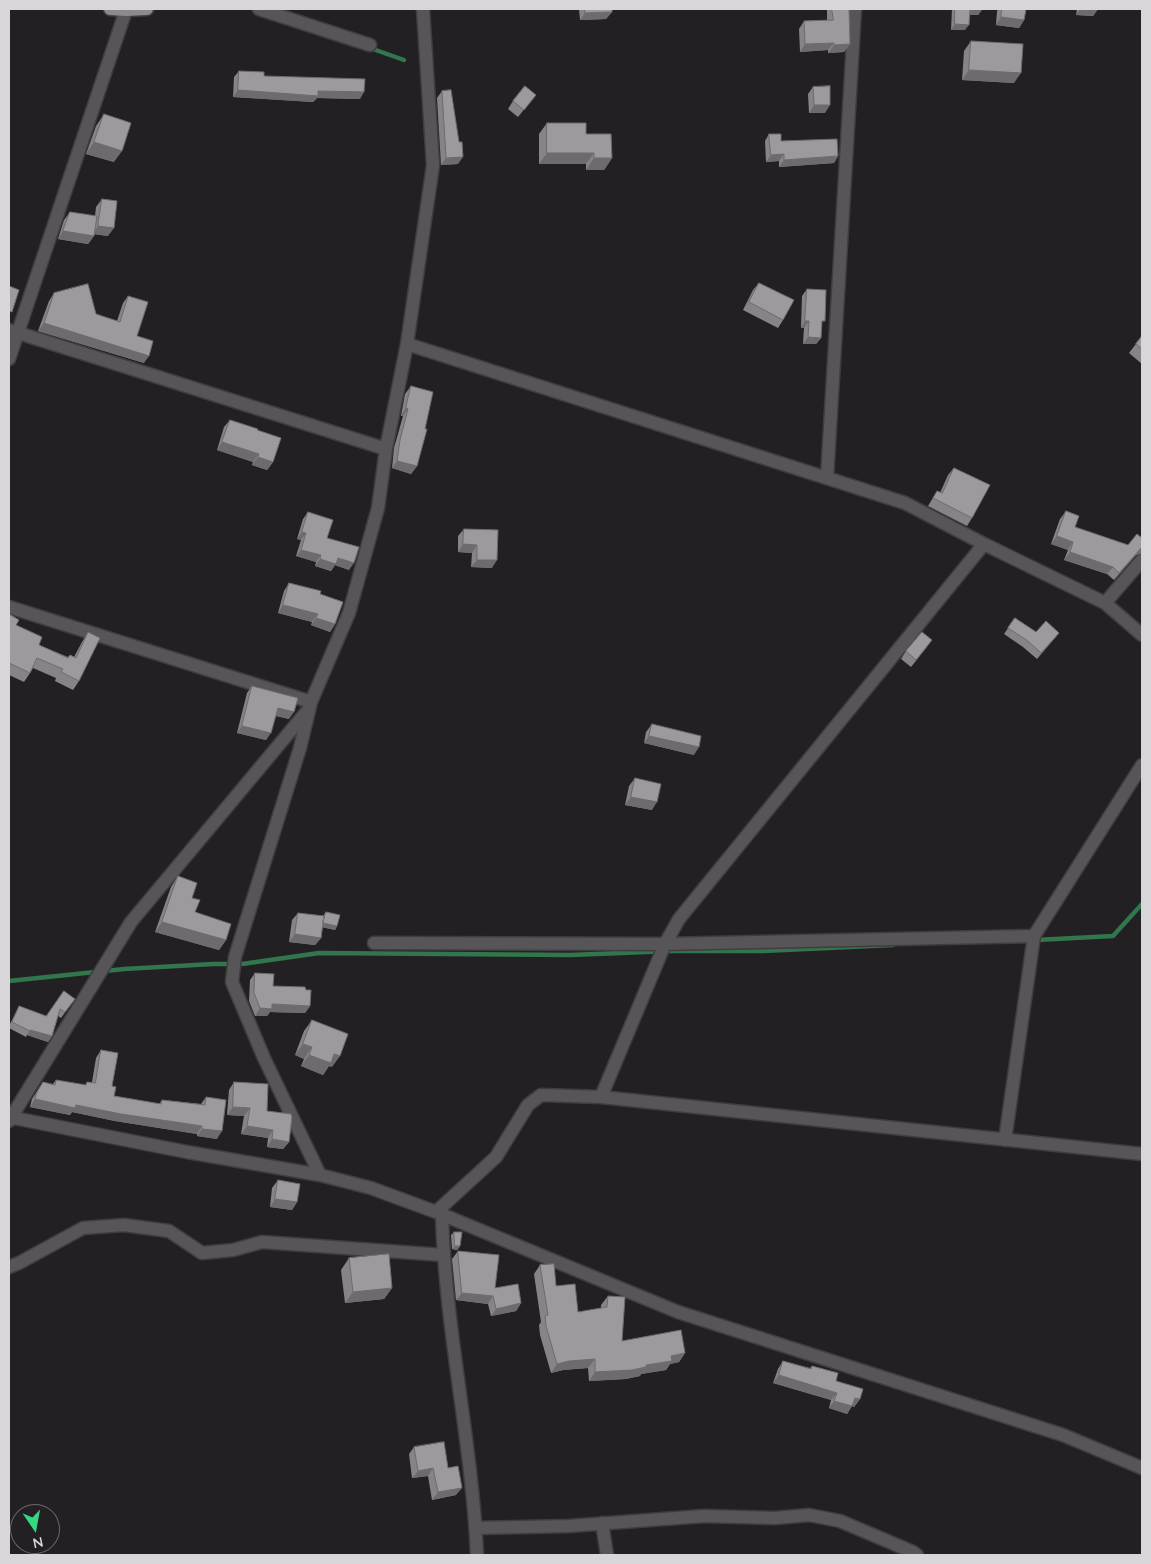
<!DOCTYPE html>
<html>
<head>
<meta charset="utf-8">
<style>
  body { margin:0 }
  #map { position:relative; width:1151px; height:1564px; overflow:hidden; background:#232023; font-family:Quicksand,sans-serif }
  canvas { display:block }
  .frame { position:absolute; inset:0; border:10px solid #d8d6d8; pointer-events:none }
  .north { position:absolute; left:10px; top:1504px; width:50px; height:50px; box-sizing:border-box; background:#232023; border:1px solid #6b696b; border-radius:50%; rotate:168deg; font-size:14px; font-weight:700; line-height:20px; text-align:center; color:#d8d6d8 }
  .north::after { content:''; display:block; margin:auto; width:18px; height:22px; background:#32d882; clip-path:polygon(50% 0,100% 100%,50% 72%,0 100%) }
</style>
</head>
<body>
<div id="map">
<canvas width="1151" height="1564"></canvas>
<div class="frame"></div>
<div class="north">N</div>
</div>
<script>
const g = document.querySelector('canvas').getContext('2d');
g.lineJoin = 'round';
function trace(path, color, width, dash) { g.strokeStyle = color; g.lineWidth = width; g.lineCap = dash ? 'butt' : 'round'; g.setLineDash(dash || []); g.stroke(path); }
function paint(path, color) { g.fillStyle = color; g.fill(path, 'evenodd'); }
trace(new Path2D(`
  M370,48L404,60
  M1036,940L1113,936L1142,904
  M9,981L124,969L213,964H242L319,953L570,955L673,951H763L893,945`), '#31764d', 4.5);
const minor = new Path2D(`
  M259,9L370,45
  M9,330L386,449
  M407,344L905,503L984,544L1105,603L1142,635
  M9,359L126,10
  M827,478L855,9
  M1105,603L1142,560
  M9,607L311,702
  M374,943L665,944L1034,936
  M601,1097L665,944L679,919L984,544
  M9,1117L187,1152L320,1175L371,1188L436,1212L678,1312L1063,1435L1142,1468
  M9,1121L131,922L308,710
  M1005,1140L1034,936L1142,765
  M320,1175L264,1058L232,982L235,957L300,748L311,702L349,613L378,508L386,449L407,344L433,165L423,9
  M436,1212L496,1157L528,1105L541,1095L601,1097L1142,1154
  M442,1215C445,1329 472,1441 477,1555
  M9,1267L19,1263L83,1228L124,1225L169,1231L202,1253L233,1250L262,1242L443,1255
  M602,1523L607,1555
  M476,1528L569,1526L704,1516L775,1518L809,1515L840,1521L913,1552L917,1555`);
const major = new Path2D(`
  M110,9L126,10L147,9`);
trace(minor, '#403d40', 15);
trace(major, '#403d40', 15);
trace(minor, '#575557', 12);
trace(major, '#8d898c', 12);
paint(new Path2D(`
  M579,9H612V12L606,19L580,20Z
  M827,9H849L850,44L844,52L828,53V50L800,52L799,29L804,21L827,20Z
  M952,9H982L978,15H970L965,30H951Z
  M999,9H1026L1024,20L1019,28L996,25L997,11Z
  M1077,9H1098L1093,16L1076,15Z
  M971,41L1014,83L962,80L964,51Z
  M239,71L264,76L360,99L317,98L313,102L233,97L234,77Z
  M813,87L825,113H809L808,94Z
  M442,91L459,142L458,164L441,165L437,98Z
  M513,101L530,102L518,117L508,109Z
  M104,114L114,162L86,154L96,126Z
  M547,123L586,134L612,158L604,170H586V164H539V134Z
  M769,134L781,141L838,156L834,163L779,167V161L766,162L765,141Z
  M102,199L108,236L94,234V236L88,244L58,239L64,220L70,212L95,216L96,207Z
  M759,283L783,320L778,328L743,310L753,290Z
  M807,289L822,325L821,338L816,344H803L804,328H801L802,296Z
  M54,293L96,314L117,321L123,303L128,296L137,336L144,363L38,331L49,301Z
  M1142,336V364L1129,353Z
  M411,386L425,429L417,466L411,474L392,468L394,448L403,416H401L405,394Z
  M230,420L257,430L273,462L267,470L252,465L253,462L217,450L224,427Z
  M954,468L972,518L967,526L928,506L937,491L940,493L948,475Z
  M1066,511L1075,527L1128,545L1142,538V553L1136,555L1114,580L1107,574L1064,560L1068,550L1051,544L1060,519Z
  M308,512L327,538L349,570L335,565L331,571L315,566L316,562L296,556L301,540L297,539L303,519Z
  M464,529L498,530L492,568L471,567L472,553L458,552V536Z
  M289,583L320,594L335,624L330,632L311,625L312,622L278,613L284,591Z
  M9,614L16,625L39,645L68,657L70,655L74,657L82,642L88,632L79,681L73,690L55,681L56,678L33,668L30,673L24,682L9,675Z
  M1015,618L1036,632L1059,633L1054,639L1037,659L1023,647L1004,634Z
  M927,647L911,667L901,659L906,651Z
  M252,686L289,719L276,716L266,740L237,733L247,693Z
  M652,724L694,755L644,743L646,732Z
  M635,778L652,810L625,805L629,786Z
  M178,876L195,912L226,940L219,950L155,932L171,887Z
  M326,912L337,926L335,930L322,927L321,938L315,945L289,942L292,920L298,913L323,916Z
  M255,973L273,986L306,990L310,1006L305,1013L270,1012L267,1016H255L249,1001L250,980Z
  M75,999L61,1018L58,1016L52,1036L48,1042L27,1035L26,1037L9,1028V1026L19,1006L46,1016Z
  M312,1020L332,1067L329,1066L323,1075L301,1066L304,1059L295,1055L304,1031Z
  M101,1050L114,1096L159,1104L162,1100L201,1104L206,1097L217,1139L197,1136V1134L115,1121L72,1112L70,1115L30,1107L32,1099L43,1082L52,1085L56,1080L85,1085L87,1082H92L96,1058Z
  M234,1082L267,1111L289,1142L283,1149L267,1147L268,1138L241,1134L244,1116L227,1115L229,1090Z
  M278,1180L297,1202L292,1210L270,1207L272,1188Z
  M454,1232L460,1246L457,1250L452,1249L451,1235Z
  M458,1251L495,1288L521,1303L516,1311L491,1316L488,1304L456,1300L452,1259Z
  M349,1258L392,1288L384,1299L345,1303L341,1270Z
  M540,1265L578,1312L601,1308V1305L608,1296L622,1341L685,1353L679,1362L670,1364L666,1370L641,1374L640,1376L626,1379L589,1381L588,1368L563,1370L551,1373L540,1335L539,1325L541,1322L534,1274Z
  M783,1361L810,1368L812,1366L836,1381L860,1399L854,1407L852,1406L847,1414L829,1408L831,1400L773,1383L778,1369Z
  M414,1447L448,1468L456,1495L432,1500L428,1476L412,1478L409,1454Z`), '#878487');
paint(new Path2D(`
  M970,9L982,10L978,15H966Z
  M1080,9H1098L1093,16L1076,15Z
  M612,12L606,19L580,20L585,13Z
  M1001,17L1024,20L1019,28L996,25Z
  M955,24L969,25L965,30H951Z
  M834,43L828,50L800,52L805,44Z
  M850,44L844,52L828,53L834,45Z
  M969,70L1021,73L1014,83L962,80Z
  M238,90L318,91L364,92L360,99L317,98L313,102L233,97Z
  M814,105H830L825,113H809Z
  M94,142L122,151L114,162L86,154Z
  M547,153H594L586,164H539Z
  M784,154L779,161L766,162L771,155Z
  M838,156L834,163L779,167L784,160Z
  M463,157L458,164L441,165L446,158Z
  M594,158H612L604,170H586Z
  M98,226L114,228L108,236L93,234Z
  M63,231L94,236L88,244L58,239Z
  M805,321H809L804,328H801Z
  M44,323L149,356L144,363L38,331Z
  M808,337L821,338L816,344H803Z
  M406,408L408,409L403,416H401Z
  M222,442L259,454L253,462L217,450Z
  M258,457L273,462L267,470L252,465Z
  M397,461L417,466L411,474L392,468Z
  M302,532L306,533L301,540L297,539Z
  M1057,536L1073,542L1068,550L1051,544Z
  M463,544L477,545L472,553L458,552Z
  M1141,547H1142V553L1136,555L1114,580L1119,573Z
  M301,550L321,555L316,562L296,556Z
  M1070,552L1113,567L1107,574L1064,560Z
  M338,558L354,563L349,570L335,565L331,571L315,566L320,559Z
  M477,560H497L492,568L471,567Z
  M283,605L318,614L312,622L278,613Z
  M316,618L335,624L330,632L311,625Z
  M1059,633L1054,639L1037,659L1041,653Z
  M278,708L294,712L289,719L273,715Z
  M242,726L271,733L266,740L237,733Z
  M649,736L699,747L694,755L644,743Z
  M631,797L657,802L652,810L625,805Z
  M162,922L226,940L219,950L155,932Z
  M323,923L337,926L335,930L321,927Z
  M295,934L321,938L315,945L289,942Z
  M272,1004L310,1006L305,1013L270,1012L267,1016H255L260,1008Z
  M30,1030L52,1036L48,1042L27,1035Z
  M303,1044L312,1047L304,1059L295,1055Z
  M334,1054L340,1056L332,1067L329,1066L323,1075L301,1066L309,1055Z
  M35,1099L76,1105L202,1126L197,1134L115,1121L72,1112L70,1115L30,1107Z
  M233,1107L250,1108L244,1116L227,1115Z
  M247,1126L273,1130L268,1138L241,1134Z
  M202,1129L222,1131L217,1139L197,1136Z
  M272,1139L289,1142L283,1149L267,1147Z
  M275,1199L297,1202L292,1210L270,1207Z
  M455,1246H460L457,1250L452,1249Z
  M392,1288L384,1299L345,1303L353,1292Z
  M462,1293L493,1296L488,1304L456,1300Z
  M521,1303L516,1311L491,1316L496,1309Z
  M685,1353L679,1362L670,1364L666,1370L641,1374L640,1376L626,1379L589,1381L595,1372Z
  M595,1359L588,1368L563,1370L551,1373L557,1364L569,1361Z
  M779,1375L837,1393L831,1400L773,1383Z
  M855,1398L860,1399L854,1407L852,1406L847,1414L829,1408L834,1401Z
  M433,1468L428,1476L412,1478L418,1471Z
  M462,1488L456,1495L432,1500L438,1492Z`), '#6e6b6e');
const building = new Path2D(`
  M585,9H612V12L585,13Z
  M832,9H849L850,44L834,45V43L805,44L804,21L833,20Z
  M955,9H982V10L970,9L969,25L955,24Z
  M1002,9H1026L1024,20L1001,17Z
  M971,41L1023,44L1021,73L969,70Z
  M239,71L264,72V76L365,79L364,92L318,91V96L238,90Z
  M525,86L536,95L524,110L513,101Z
  M830,86V105H814L813,87Z
  M451,90L459,142H462L463,157L446,158L442,91Z
  M104,114L131,123L122,151L94,142Z
  M547,123H586V134H611L612,158H594V153H547Z
  M769,134H781V141L837,139L838,156L784,160V154L771,155Z
  M102,199L117,201L114,228L98,226Z
  M70,212L97,216L94,236L63,231Z
  M759,283L794,300L783,320L749,302Z
  M88,284L96,314L120,322L128,296L148,302L137,336L153,341L149,356L44,323L54,293Z
  M9,286L19,290L12,312L9,311Z
  M807,289L826,290L825,321H822L821,338L808,337L809,321H805Z
  M1142,336V349L1136,344Z
  M411,386L433,392L425,429H427L417,466L397,461L400,440L408,409L406,408Z
  M230,420L258,429L257,430L281,438L273,462L258,457L259,454L222,442Z
  M954,468L990,485L972,518L933,498L937,491L942,493Z
  M1066,511L1079,516L1075,527L1128,545L1137,534L1142,538V547L1119,573L1113,567L1070,552L1073,542L1057,536Z
  M308,512L333,520L327,538L359,547L354,563L338,558L336,564L320,559L321,555L301,550L306,533L302,532Z
  M464,529L498,530L497,560H477V545L463,544Z
  M289,583L321,591L320,594L343,602L335,624L316,618L318,614L283,605Z
  M9,614L19,620L16,625L42,637L39,645L68,658L70,655L76,658L88,632L100,638L79,681L61,672L63,669L37,658L30,673L9,663Z
  M1015,618L1036,632L1046,621L1059,633L1041,653L1028,641L1008,628Z
  M922,632L932,640L916,660L906,651Z
  M252,686L298,698L294,712L278,708L271,733L242,726Z
  M652,724L701,736L699,747L649,736Z
  M635,778L661,784L657,802L631,797Z
  M178,876L197,883L192,898L200,900L195,912L231,924L226,940L162,922Z
  M326,912L340,915L337,926L323,923Z
  M298,913L324,916L321,938L295,934Z
  M255,973L274,974L273,986L305,987L306,990H311L310,1006L272,1004V1009L260,1008L254,993Z
  M64,991L75,999L65,1012L60,1009L52,1036L30,1030V1031L12,1022L19,1006L46,1016Z
  M312,1020L348,1034L340,1056L334,1054L331,1063L309,1055L312,1047L303,1044Z
  M101,1050L118,1053L112,1086L116,1087L114,1096L161,1104L162,1100L205,1105L206,1097L226,1100L222,1131L202,1129V1126L121,1114L76,1105L75,1108L35,1099L37,1092L43,1082L55,1085L56,1080L86,1085L87,1082L95,1083Z
  M234,1082L268,1084L267,1111L291,1114L292,1117L289,1142L272,1139L273,1130L247,1126L250,1108L233,1107Z
  M278,1180L300,1184L297,1202L275,1199Z
  M454,1232H462L460,1246H455Z
  M458,1251L499,1255L495,1288L518,1284L521,1303L496,1309L493,1296L462,1293Z
  M389,1254L392,1288L353,1292L349,1258Z
  M554,1264L556,1286L575,1284L578,1312L607,1307L608,1296L625,1297L622,1341L681,1330L685,1353L671,1356L672,1361L646,1365V1367L632,1370L595,1372V1359L569,1361L557,1364L546,1326L545,1316L548,1315L540,1265Z
  M783,1361L811,1369L812,1366L838,1373L836,1381L863,1389L860,1399L855,1398L852,1406L834,1401L837,1393L779,1375Z
  M444,1442L448,1468L458,1466L462,1488L438,1492L433,1468L418,1471L414,1447Z`);
paint(building, '#9d999d');
trace(building, '#6e6b6e', 1);
</script>
</body>
</html>
